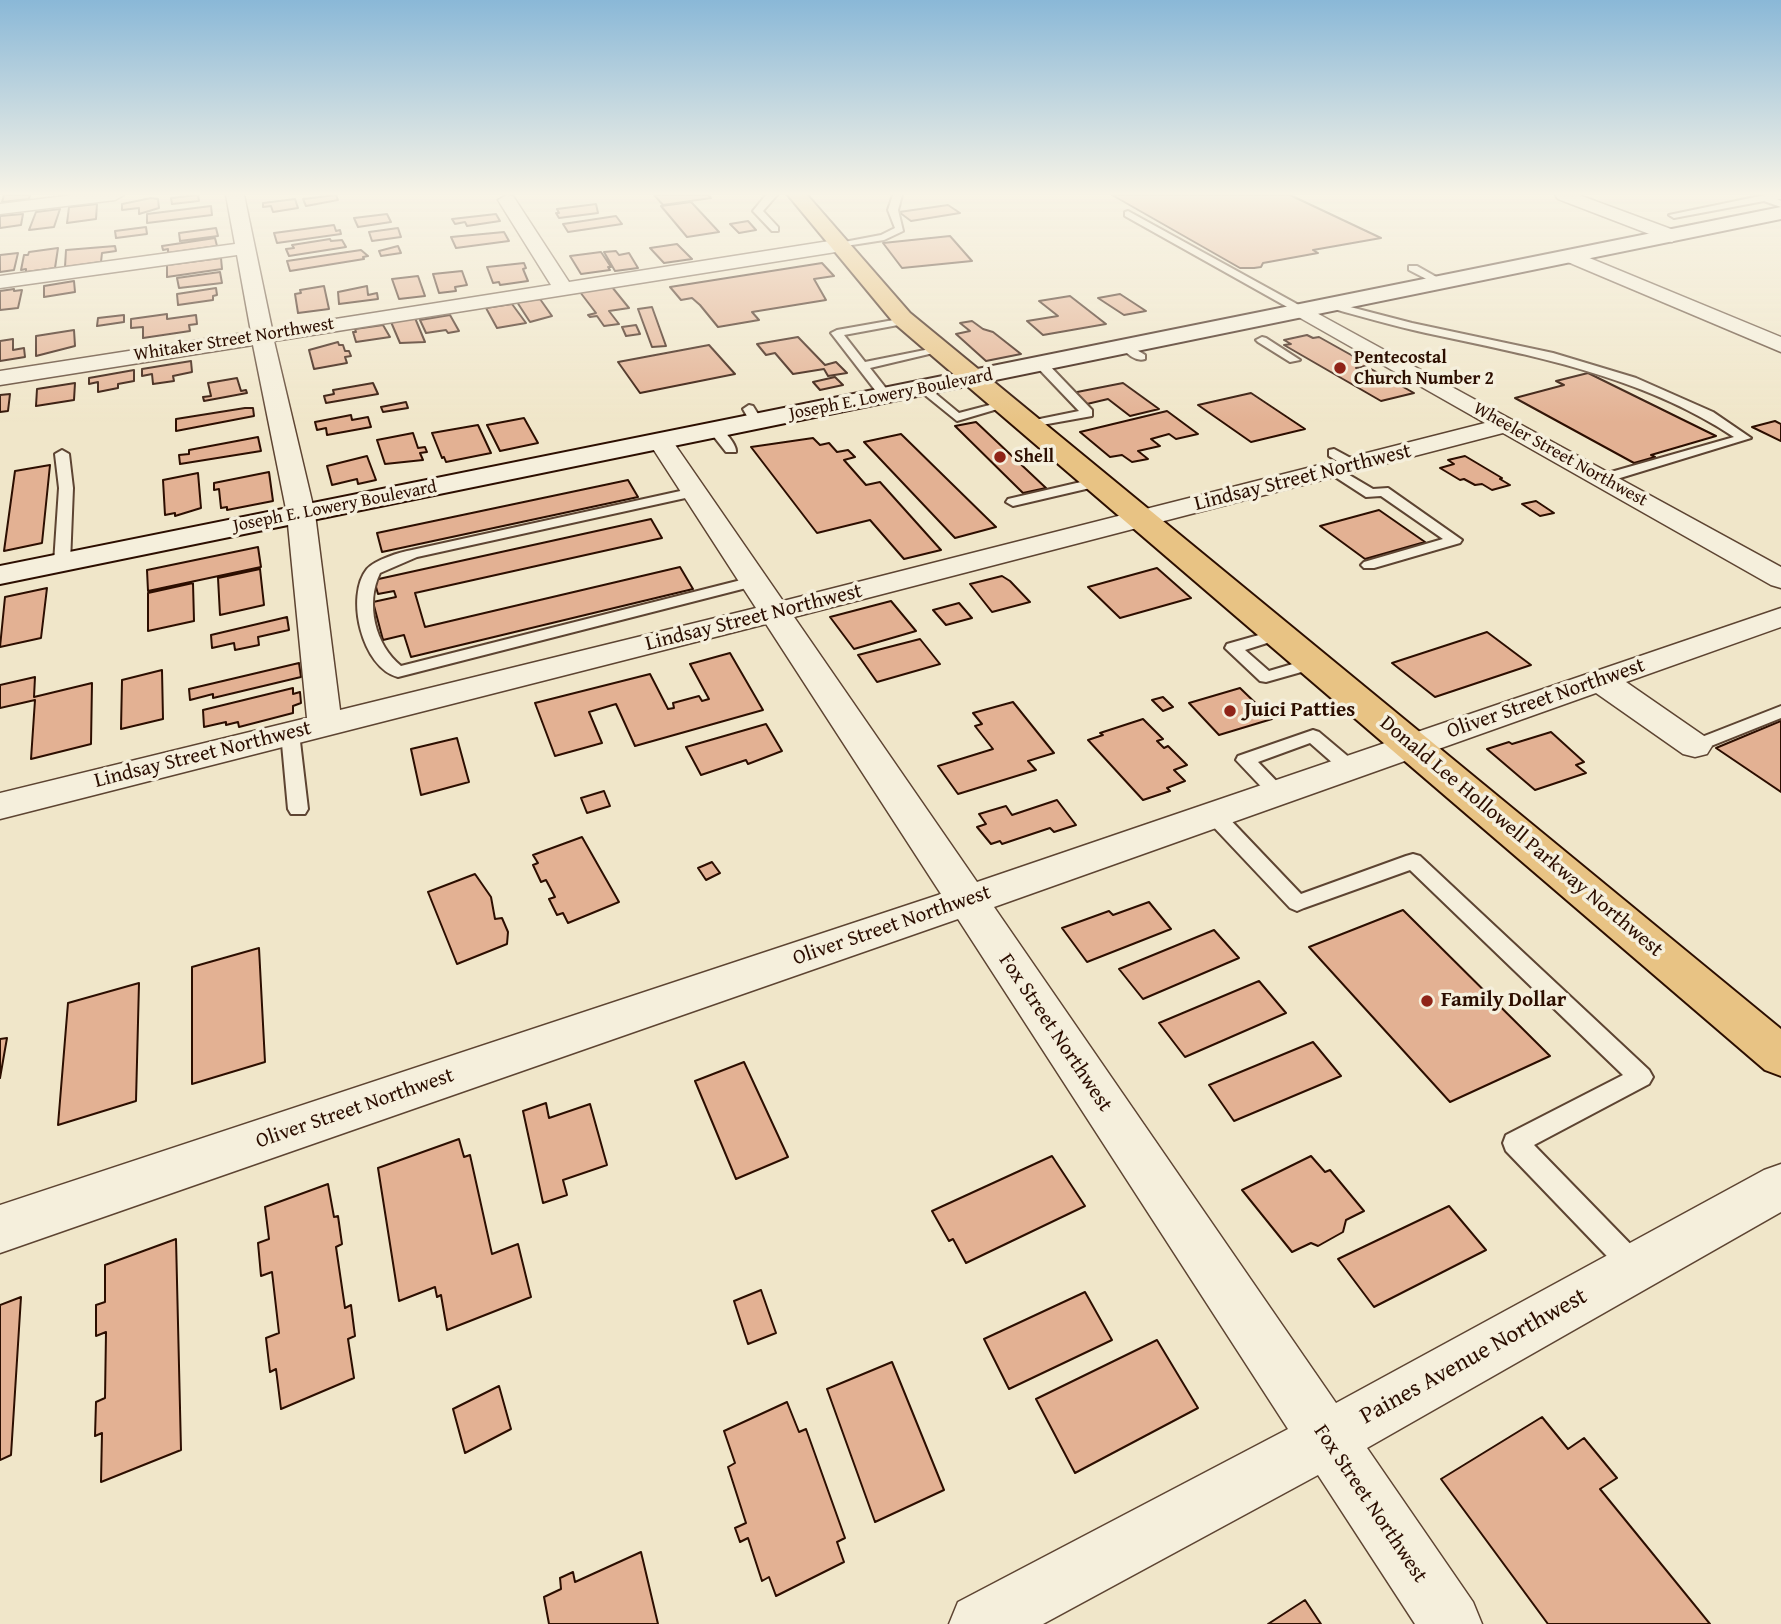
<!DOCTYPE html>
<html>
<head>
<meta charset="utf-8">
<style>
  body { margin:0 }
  canvas { display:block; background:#f0e6c9 }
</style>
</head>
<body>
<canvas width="1781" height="1624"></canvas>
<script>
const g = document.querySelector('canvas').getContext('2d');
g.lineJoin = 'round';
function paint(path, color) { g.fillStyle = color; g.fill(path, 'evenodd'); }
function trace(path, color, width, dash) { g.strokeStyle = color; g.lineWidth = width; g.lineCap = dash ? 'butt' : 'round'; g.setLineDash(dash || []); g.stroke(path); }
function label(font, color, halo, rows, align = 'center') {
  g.font = font + ' "Gentium Book Plus",serif'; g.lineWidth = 7; g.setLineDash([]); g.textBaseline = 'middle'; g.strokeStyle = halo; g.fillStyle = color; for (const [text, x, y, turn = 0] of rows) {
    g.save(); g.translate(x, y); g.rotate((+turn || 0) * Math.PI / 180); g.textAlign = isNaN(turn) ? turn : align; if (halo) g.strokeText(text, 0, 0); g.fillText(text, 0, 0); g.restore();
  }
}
const building = new Path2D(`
  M4,195H30L29,199L2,202Z
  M198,195L199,201L172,204L171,198Z
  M336,195L338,200L306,206L303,199Z
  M654,195H708L711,198L663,205Z
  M1112,195H1290L1381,238L1313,250L1318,253L1263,263L1261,267L1254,268H1240Z
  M151,198L158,199L159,208L139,214V208L122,210V204Z
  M295,199L298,208L273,212L271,206L263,207V203Z
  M691,202L693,204L719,232L687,237L661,206Z
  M97,204L96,219L67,223L69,207Z
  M596,204L598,213L559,218L556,213H559L557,209Z
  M948,205L960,213L911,221L899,212Z
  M211,206L212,215L147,223V214Z
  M60,209L54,227L29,230L36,212Z
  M23,214L21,225L0,228V216Z
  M387,214L391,222L358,227L354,218Z
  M496,214L500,221L467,226L465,222L455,224L452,219Z
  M616,216L622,224L568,232L563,224Z
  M748,221L756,230L739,233L730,224Z
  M334,225L336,231L340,230L341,234L277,243L274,233Z
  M146,227L147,234L116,238L115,231Z
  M216,228L218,236L180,241L179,233Z
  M398,228L401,237L372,241L369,232Z
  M504,232L509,241L456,248L451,237Z
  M950,236L972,261L902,268L883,243Z
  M215,238L217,246L168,253V249L163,250L162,246Z
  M330,239L331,241L342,240L346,247L289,256L286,249L294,248L292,245Z
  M677,244L692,259L664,263L650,248Z
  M115,246L116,251L102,253L101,262L65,267L66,250Z
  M398,246L401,253L381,256L379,251Z
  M58,248L55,268L26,272V269L21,270L24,255H28L29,252Z
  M361,250L368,256L363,257L364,259L290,271L287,261Z
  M616,251L619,255L629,253L638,268L615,271L604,252Z
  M601,252L611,267H608L610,270L581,274L570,256Z
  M18,253L14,270L0,272V255Z
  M221,258L222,269L167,277V265Z
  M524,263L526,268L523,269L528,281L500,285L499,282L493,283L487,267Z
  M822,263L834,276L814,279L826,300L752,312L759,320L718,327L700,305L692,298L681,300L670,287Z
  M462,271L467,285L455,287L456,291L439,293L433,274Z
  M220,272L222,283L179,288L177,278Z
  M418,276L425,296L399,299L392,279Z
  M74,281L75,292L44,297V286Z
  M324,286L329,309L298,313L295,294L301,293L300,290Z
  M367,286L368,295L377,293L378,299L339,304L338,292Z
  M612,287L629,308L609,311L619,324L604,326L597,316L590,317L588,315L596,313L580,292Z
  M216,288L217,295L213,296V300L178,305L177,294Z
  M14,289V291L22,290L18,308L0,310V291Z
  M1120,294L1146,311L1124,315L1098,298Z
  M1070,296L1106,324L1043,335L1027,321L1058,316L1039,301Z
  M540,299L552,316L530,322L517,302Z
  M512,304L526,323L497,328L486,308Z
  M652,307L666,346L652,347L638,309Z
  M167,314V319L196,315L197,324L189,325L190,331L143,338V327L131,328V319Z
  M124,315V322L97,326L98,318Z
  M450,315L459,331L448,333L446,330L426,333L420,320Z
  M415,318L425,342L400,343L391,322Z
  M972,321L983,329L993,332L1021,354L986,361L956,334L970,331L960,323Z
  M383,325L390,337L356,342L353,332H356L355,329Z
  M636,325L640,334L626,336L622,327Z
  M74,330L75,346L36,356V336Z
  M1307,335L1313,338L1319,337L1369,365L1356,368L1361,371L1371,369L1414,393L1381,401L1284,345L1291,344L1284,340Z
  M798,337L825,365L836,362L847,373L828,376L824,369L793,374L775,353L766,355L757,344Z
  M13,339V350L24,348L25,357L0,361V341Z
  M338,342L339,345H343L345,351H349L351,356L345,357L347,363L314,369L309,350Z
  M709,345L735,374L640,393L618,362Z
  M191,361L192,372L173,376L174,381L153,384L152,374L142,376V369Z
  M134,370V381L118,384V388L98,392V382L89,384V378Z
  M1588,373L1716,436L1651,455L1655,457L1634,463L1515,398L1564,385L1556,381Z
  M835,377L843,385L820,390L813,382Z
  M237,378L241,391L246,390L247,393L204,401L203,397L211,396L208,383Z
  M75,383L74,400L36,406L37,389Z
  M373,383L378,394L326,403L324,396L334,394L333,390Z
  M1123,383L1159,409L1130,416L1108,399L1087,404L1072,393Z
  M1251,393L1305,429L1251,442L1198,405Z
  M10,394L8,411L0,412V395Z
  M406,402L408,408L383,412L381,407Z
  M245,408H253L254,416L176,431V419Z
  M1167,411L1198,434L1176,439L1169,434L1151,439L1160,446L1138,451L1148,459L1132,462L1122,455L1110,457L1080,432Z
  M351,415L352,420L368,417L371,427L327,435L326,428L317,430L315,422Z
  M524,418L538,443L500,451L487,425Z
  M1775,421L1781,424V441L1752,427Z
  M976,422L1046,488L1023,493L955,426Z
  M478,425L491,453L446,462L444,457L442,458L432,433Z
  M413,433L418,448L425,447L427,452L420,453L423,460L385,464L377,440Z
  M901,434L996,527L955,538L864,442Z
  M258,437L261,451L180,464L179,455L189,454V450Z
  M813,438L820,445L829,443L837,452L848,450L855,457L844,460L866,485L880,482L941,550L904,559L870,520L817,533L751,447Z
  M367,456L376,480L358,484L357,479L332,485L327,466Z
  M1465,456L1502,478L1500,479L1510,485L1492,490L1482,484L1475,485L1464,479L1460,480L1440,468L1454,464L1448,460Z
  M50,465L42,543L4,551L15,471Z
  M269,472L273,501L227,510V507L221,508L219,489L214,490V483Z
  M198,473L201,508L175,516V513L165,515L163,480Z
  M628,480L638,497L382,552L377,533Z
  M1536,501L1554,513L1540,516L1522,504Z
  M1379,510L1425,542L1365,559L1320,526Z
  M651,519L662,538L415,593L425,627L680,567L693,589L411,657L404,635L383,640L373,602L396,597L394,591L378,594L374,580Z
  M258,547L261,567L148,591L147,570Z
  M1157,568L1191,598L1120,618L1088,587Z
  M260,569L264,605L220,615L218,578Z
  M1002,576L1010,581L1030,602L992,612L970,584Z
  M193,583L194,621L148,631V593Z
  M47,588L41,638L0,647L5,597Z
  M891,601L916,631L854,649L830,617Z
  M959,603L972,618L946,625L933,610Z
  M287,617L289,630L258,637L259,645L235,650L234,643L212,648L211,635Z
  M1487,632L1531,665L1435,697L1392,663Z
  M920,639L940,664L877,682L858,655Z
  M730,653L763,710L635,746L616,704L589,712L602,743L555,756L535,703L650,674L668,709L674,708L673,703L699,696L702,701L709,699L690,664Z
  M299,663L301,677L213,698V694L190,700L189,689Z
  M162,670L163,719L121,729L122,680Z
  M35,677L34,697L92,683L91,744L31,759L35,700L0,708V685Z
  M293,688V694L300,692L301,703L293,706V713L239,727L238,722L226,725V722L204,727L203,710Z
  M1240,688L1272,719L1219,735L1189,703Z
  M1163,697L1173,707L1163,711L1152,700Z
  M1013,702L1054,753L1028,761L1036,770L958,794L938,766L993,749L975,726L982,724L973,713Z
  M1143,719L1163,739L1157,741L1164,748L1168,746L1187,765L1174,770L1185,781L1167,788L1170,791L1143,800L1088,740L1103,735L1100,733Z
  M1781,721V792L1716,748Z
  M766,724L782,751L748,764L746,760L701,775L686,747Z
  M1551,732L1584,762L1576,765L1586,773L1535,790L1487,749L1509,742L1512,744Z
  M457,738L469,782L421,795L411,749Z
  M604,791L610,806L587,813L581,798Z
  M1057,800L1076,825L1054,832L1050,828L1002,844L1000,841L991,844L977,827L986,824L979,814L1006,806L1012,815Z
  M582,837L619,902L568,923L563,913L557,915L549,899L555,897L546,880L541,882L533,865L538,863L533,855Z
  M712,862L720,873L706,880L698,868Z
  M475,874L491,897L495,919L502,918L508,932L507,944L457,964L428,892Z
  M1149,902L1171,929L1087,962L1062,928L1109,911L1113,915Z
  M1403,910L1550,1056L1450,1102L1309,947Z
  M1214,930L1239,958L1143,999L1119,969Z
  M259,948L265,1062L192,1084V967Z
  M1259,981L1286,1013L1185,1057L1159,1023Z
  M139,983L136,1101L58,1125L68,1003Z
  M7,1038L0,1078V1039Z
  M1313,1042L1341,1076L1234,1121L1209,1085Z
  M744,1062L788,1157L736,1179L695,1081Z
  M546,1103L549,1118L590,1104L607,1165L563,1180L567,1195L543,1203L523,1111Z
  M459,1139L464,1157L470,1155L492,1254L518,1244L531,1297L447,1330L441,1295L437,1297L435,1287L399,1301L378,1168Z
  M1052,1156L1085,1206L966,1263L953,1239L949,1241L932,1211Z
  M1311,1156L1325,1172L1330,1170L1364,1211L1346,1220L1343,1232L1318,1246L1311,1243L1292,1252L1242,1190Z
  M328,1184L334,1217L338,1216L342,1244L336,1247L345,1308L351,1305L355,1336L348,1339L354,1378L281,1409L276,1369L270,1372L266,1338L279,1333L272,1272L261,1276L258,1243L269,1239L265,1207Z
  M1449,1206L1486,1250L1374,1307L1338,1259Z
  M176,1239L181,1450L101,1482L102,1433L95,1436L96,1402L105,1398L106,1332L96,1336V1305L105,1302V1265Z
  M761,1290L776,1333L748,1344L734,1301Z
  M1085,1292L1112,1340L1009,1389L984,1339Z
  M21,1297L11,1455L0,1460V1305Z
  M1157,1340L1198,1408L1075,1473L1036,1399Z
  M892,1362L944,1490L875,1522L827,1389Z
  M499,1386L511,1429L465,1453L453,1409Z
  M787,1402L799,1432L806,1429L845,1538L837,1542L844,1562L776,1596L769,1577L762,1581L748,1538L740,1542L735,1528L746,1523L728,1467L735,1463L724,1431Z
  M1542,1417L1568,1449L1584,1438L1617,1478L1600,1489L1710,1624H1548L1441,1479Z
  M641,1552L658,1624H549L544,1597L561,1589L560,1578L573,1572L575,1582Z
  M1305,1600L1321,1624H1268Z`);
paint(building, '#e3b193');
trace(building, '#2c0e00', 2);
const service = new Path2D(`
  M766,195H777L763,211L778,227V231H772L753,211Z
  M893,195H902L898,210L903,231L884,240L839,247V243L881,235L895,228L888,210Z
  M1765,195H1781V199H1777L1781,201V207L1764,201L1674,218L1669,215Z
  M1128,211L1306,309L1307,311L1298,313L1125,216V212Z
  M1409,266H1417L1447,283L1438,285L1409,270Z
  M1331,302L1412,323L1553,353L1636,378L1713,412L1751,438L1607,482H1597V476L1734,437C1640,375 1533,356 1426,333C1393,326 1360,316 1327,307V303Z
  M905,318L909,319V323L844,335L865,362L940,347L946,350L870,368L892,396L890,399H882L831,333L837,330Z
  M1262,337L1266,338L1300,360L1290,362L1258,342L1256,340Z
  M1127,344L1145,355V359C1136,362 1127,354 1121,347Z
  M1041,360L1045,361L1092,410V416L1025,428V422L1079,411L1037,367L1035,364Z
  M924,384L959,413L1005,401L1011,405L957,421L920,391L918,388Z
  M749,405L753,406L763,422L762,425H752L743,409Z
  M716,426C724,429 737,445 736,452H726L711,433L710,430Z
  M1334,449L1358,462V468H1348L1329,456V450Z
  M62,450L69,454L73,488L70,563L62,568L54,563L59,488L55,454Z
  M1334,466L1373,489L1388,488L1462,540L1460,543L1374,568H1364L1361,565L1364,562L1443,539L1381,496L1366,497L1329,473V467Z
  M1098,478L1105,482L1103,485L1013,506L1006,502L1008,499Z
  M694,488L701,492L699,495L417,557L380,573C365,604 375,645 401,666L753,577L758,579L761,582L758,585L398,677C362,668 345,596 367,569C375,560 400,552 412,550Z
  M1280,629L1286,631L1288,634L1286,637L1245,650L1269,671L1313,658L1321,663L1319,667L1266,682L1260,681L1225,648L1227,644Z
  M1781,706V718L1701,750L1695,752L1686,746L1689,742Z
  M290,727L299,733L308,809L305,814H291L288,809L281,733Z
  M1313,730L1319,732L1357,764L1359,768L1357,772H1343L1310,743L1258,762L1287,792L1285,797H1271L1236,760L1238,756Z
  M1214,808L1221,810L1301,894L1406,856L1413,854L1420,856L1649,1070L1653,1077L1649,1084L1534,1145L1645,1259L1649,1268L1645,1277L1636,1281L1627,1277L1506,1151L1503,1143L1506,1135L1623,1075L1410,870L1304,908L1297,911L1290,908L1207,820L1204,815L1207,810Z`);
const minor = new Path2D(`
  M73,195H124L115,200L0,214V204Z
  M226,195H244L272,329L551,285L498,200L507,195L513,196L569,282L842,239L851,245L842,251L274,341L315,514L340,710L756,608L648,441L651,436L660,434L669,436L783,601L1485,423L1295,315L1292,311L1295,307L1302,305L1781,567V588L1771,585L1503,433L794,617L977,882L1781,608V627L1626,682L1707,738L1712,746L1707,754L1695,757L1683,754L1596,693L994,907L1336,1403L1764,1170L1781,1164V1212L1367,1448L1473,1602L1482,1624H1415L1318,1475L1043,1624H949L958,1602L1288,1429L958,919L0,1253V1205L941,894L766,624L0,819V793L307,718L287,514L253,345L0,385V371L251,332L237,255L0,288V276L235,244Z
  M1555,195H1579L1679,232L1681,236L1672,242L1665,240L1558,199Z
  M1570,250L1781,337V352L1563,260L1560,256Z`);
const secondary = new Path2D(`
  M1781,207V219L0,584V566Z`);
const primary = new Path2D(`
  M788,195H807L910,313L1781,1029V1076L1765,1070L894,323Z`);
trace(service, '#5d4432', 4);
trace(minor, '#5d4432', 3);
trace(secondary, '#2c0e00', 4);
trace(primary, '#2c0e00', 4);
paint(service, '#f5efdc');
paint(minor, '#f5efdc');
paint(secondary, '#f5efdc');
paint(primary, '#e8c384');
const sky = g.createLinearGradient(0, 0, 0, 422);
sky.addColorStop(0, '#8ab8d7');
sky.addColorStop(0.46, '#f8f4e7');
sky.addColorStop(1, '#f8f4e700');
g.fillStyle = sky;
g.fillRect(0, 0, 1781, 422);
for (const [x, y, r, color] of [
  [1340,368,7,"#8f2418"],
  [1000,457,7,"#8f2418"],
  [1230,711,7,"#8f2418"],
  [1427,1001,7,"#8f2418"]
]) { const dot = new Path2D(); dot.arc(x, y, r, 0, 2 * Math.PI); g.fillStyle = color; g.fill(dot); trace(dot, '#f5efdc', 2.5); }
label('18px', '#2c0e00', '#f5efdc', [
  ["Whitaker Street Northwest",234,340,-9],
  ["Joseph E. Lowery Boulevard",891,395,-11],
  ["Wheeler Street Northwest",1560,455,29],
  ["Joseph E. Lowery Boulevard",335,507,-11]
]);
label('bold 18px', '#2c0e00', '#f5efdc', [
  ["Pentecostal",1354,358],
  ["Church Number 2",1354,379],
  ["Shell",1014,457]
], 'left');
label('21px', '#2c0e00', '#f5efdc', [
  ["Lindsay Street Northwest",1303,478,-14],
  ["Lindsay Street Northwest",754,618,-14],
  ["Oliver Street Northwest",1546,699,-19],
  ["Lindsay Street Northwest",203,755,-14],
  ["Donald Lee Hollowell Parkway Northwest",1521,837,40],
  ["Oliver Street Northwest",892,926,-19],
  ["Fox Street Northwest",1055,1033,56],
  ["Oliver Street Northwest",355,1109,-19],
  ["Fox Street Northwest",1370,1504,56]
]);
label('bold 21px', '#2c0e00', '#f5efdc', [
  ["Juici Patties",1244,711],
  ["Family Dollar",1441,1001]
], 'left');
label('24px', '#2c0e00', '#f5efdc', [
  ["Paines Avenue Northwest",1474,1357,-29]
]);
</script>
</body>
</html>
